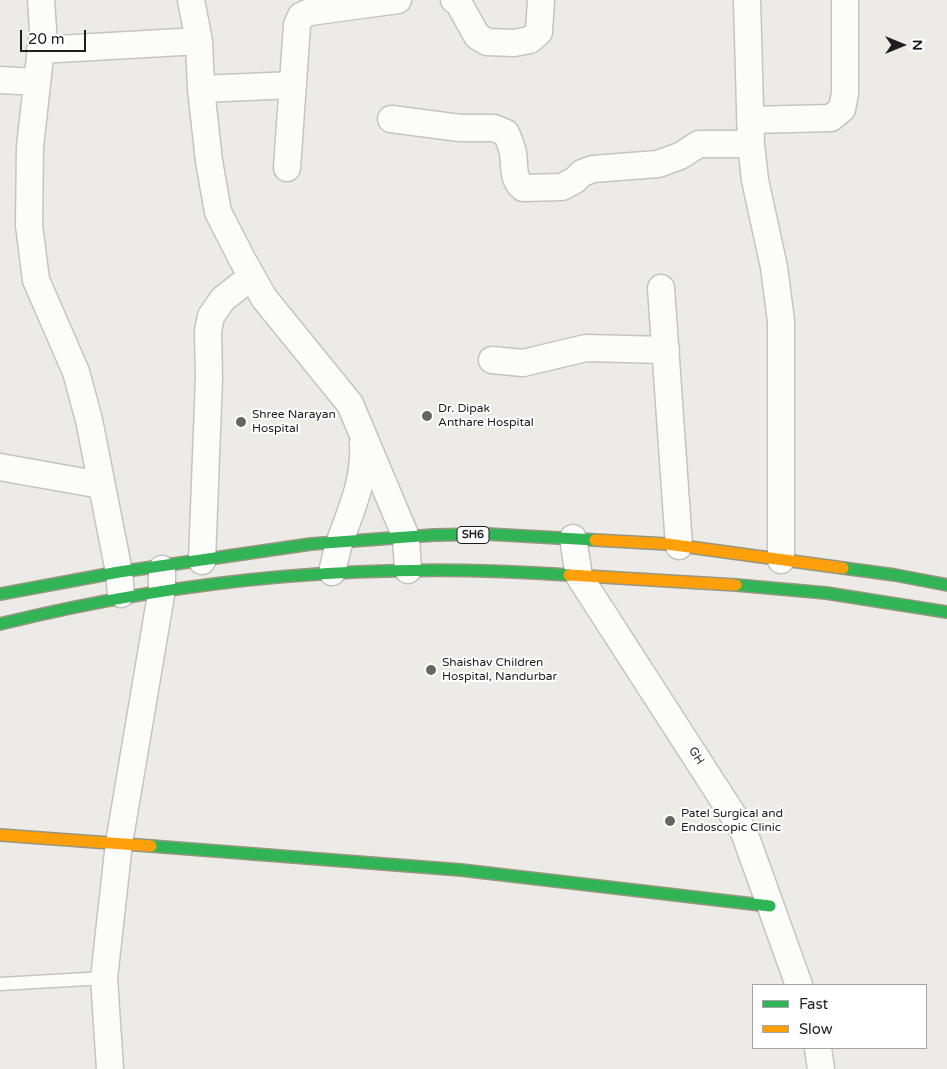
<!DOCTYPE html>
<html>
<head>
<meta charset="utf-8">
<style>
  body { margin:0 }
  #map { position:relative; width:947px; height:1069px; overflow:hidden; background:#edebe7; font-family:"Varela Round",sans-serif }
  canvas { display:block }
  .legend { position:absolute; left:752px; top:984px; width:175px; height:65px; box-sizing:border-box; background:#fff; border:1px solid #a5a5a5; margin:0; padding:6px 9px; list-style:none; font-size:15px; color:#1e1e1e }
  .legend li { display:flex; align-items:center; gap:10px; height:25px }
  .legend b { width:25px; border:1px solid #a5a5a5 }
  .north { position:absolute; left:877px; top:20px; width:50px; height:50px; -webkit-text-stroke:4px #fff; paint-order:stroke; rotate:90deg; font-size:14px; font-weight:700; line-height:20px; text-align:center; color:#1e1e1e }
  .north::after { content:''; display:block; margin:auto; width:18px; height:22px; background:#1e1e1e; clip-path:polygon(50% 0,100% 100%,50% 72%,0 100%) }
  .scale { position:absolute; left:20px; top:30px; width:66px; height:22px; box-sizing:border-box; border:2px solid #1e1e1e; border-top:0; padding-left:6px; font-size:15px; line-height:18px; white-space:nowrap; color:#1e1e1e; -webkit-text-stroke:4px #fff; paint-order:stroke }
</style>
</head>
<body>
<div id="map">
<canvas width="947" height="1069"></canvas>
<ul class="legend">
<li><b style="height:6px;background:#30b455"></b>Fast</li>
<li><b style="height:6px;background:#ff9f0a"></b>Slow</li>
</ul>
<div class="north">N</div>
<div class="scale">20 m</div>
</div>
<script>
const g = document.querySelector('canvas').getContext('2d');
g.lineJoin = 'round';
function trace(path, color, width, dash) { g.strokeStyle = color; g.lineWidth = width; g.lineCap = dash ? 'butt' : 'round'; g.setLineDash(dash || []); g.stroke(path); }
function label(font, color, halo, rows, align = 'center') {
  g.font = font + ' "Varela Round",sans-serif'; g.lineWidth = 4; g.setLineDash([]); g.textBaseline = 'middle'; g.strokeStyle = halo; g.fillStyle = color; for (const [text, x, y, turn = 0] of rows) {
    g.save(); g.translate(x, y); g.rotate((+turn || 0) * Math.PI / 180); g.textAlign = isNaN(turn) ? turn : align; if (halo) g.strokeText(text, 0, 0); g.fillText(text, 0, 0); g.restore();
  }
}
const lane = new Path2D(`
  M0,984L104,978`);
const street = new Path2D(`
  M41,0L43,30L30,147L29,225L36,280L76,372L89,420L119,572L121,594
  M191,0L199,41L201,89L209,161L218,212L242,259L264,298L350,404L406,537L408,570
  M454,0L458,2L477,36L487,42L514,43L530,40L539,32L541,0
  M747,0L751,144L755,180L774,267L781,321V560
  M40,50L199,41
  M0,80L37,82
  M201,89L293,85
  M391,119L460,128H494L506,133C509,140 512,147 513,153C515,166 512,179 523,188L562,187L575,180L582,173L593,169L658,164L680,156L699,144H751
  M750,120L831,118L842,109L845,93V0
  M287,168L297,25L301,16L310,12L398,0
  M661,288L679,546
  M492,360L523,363L586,348L666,350
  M0,467L101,485
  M573,538L579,576L744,832L799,985
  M202,561L209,378L208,331L211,316L223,299L251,277
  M332,572C335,562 336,551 340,541C352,508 365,480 363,443
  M818,1048L821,1069
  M110,1069L104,978L119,843L162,589V569`);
const fast = new Path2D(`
  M843,568L895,575L947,585
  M736,585L826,593L947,612
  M0,594L119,572L311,544L434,535L487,534L595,540
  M0,624C191,577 373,561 569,575
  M151,846L461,870L770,906`);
const slow = new Path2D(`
  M595,540L667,544L843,568
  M569,575L736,585
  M0,835L151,846`);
trace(lane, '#c5c4c3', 15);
trace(street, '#c5c4c3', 29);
trace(fast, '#96977e', 14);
trace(slow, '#96977e', 14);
trace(lane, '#fcfcfb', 12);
trace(street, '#fcfcfb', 26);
trace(fast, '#30b455', 11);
trace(slow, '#ff9f0a', 11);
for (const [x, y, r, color] of [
  [427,416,6,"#666664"],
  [241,422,6,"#666664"],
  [431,670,6,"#666664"],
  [670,821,6,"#666664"]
]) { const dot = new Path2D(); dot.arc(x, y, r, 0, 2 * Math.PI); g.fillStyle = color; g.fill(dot); trace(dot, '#fff', 2); }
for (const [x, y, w] of [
  [473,535,32]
]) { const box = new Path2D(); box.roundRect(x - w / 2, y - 8.5, w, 17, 4); g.fillStyle = '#fff'; g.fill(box); trace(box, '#1e1e1e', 1); }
label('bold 11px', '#1e1e1e', null, [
  ["SH6",473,535]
]);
label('12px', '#1e1e1e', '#fff', [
  ["Dr. Dipak",438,409],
  ["Anthare Hospital",438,423],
  ["Shree Narayan",252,415],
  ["Hospital",252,429],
  ["Shaishav Children",442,663],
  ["Hospital, Nandurbar",442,677],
  ["Patel Surgical and",681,814],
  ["Endoscopic Clinic",681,828]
], 'left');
label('12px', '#1e1e1e', '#fff', [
  ["GH",696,756,57]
]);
</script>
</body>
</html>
